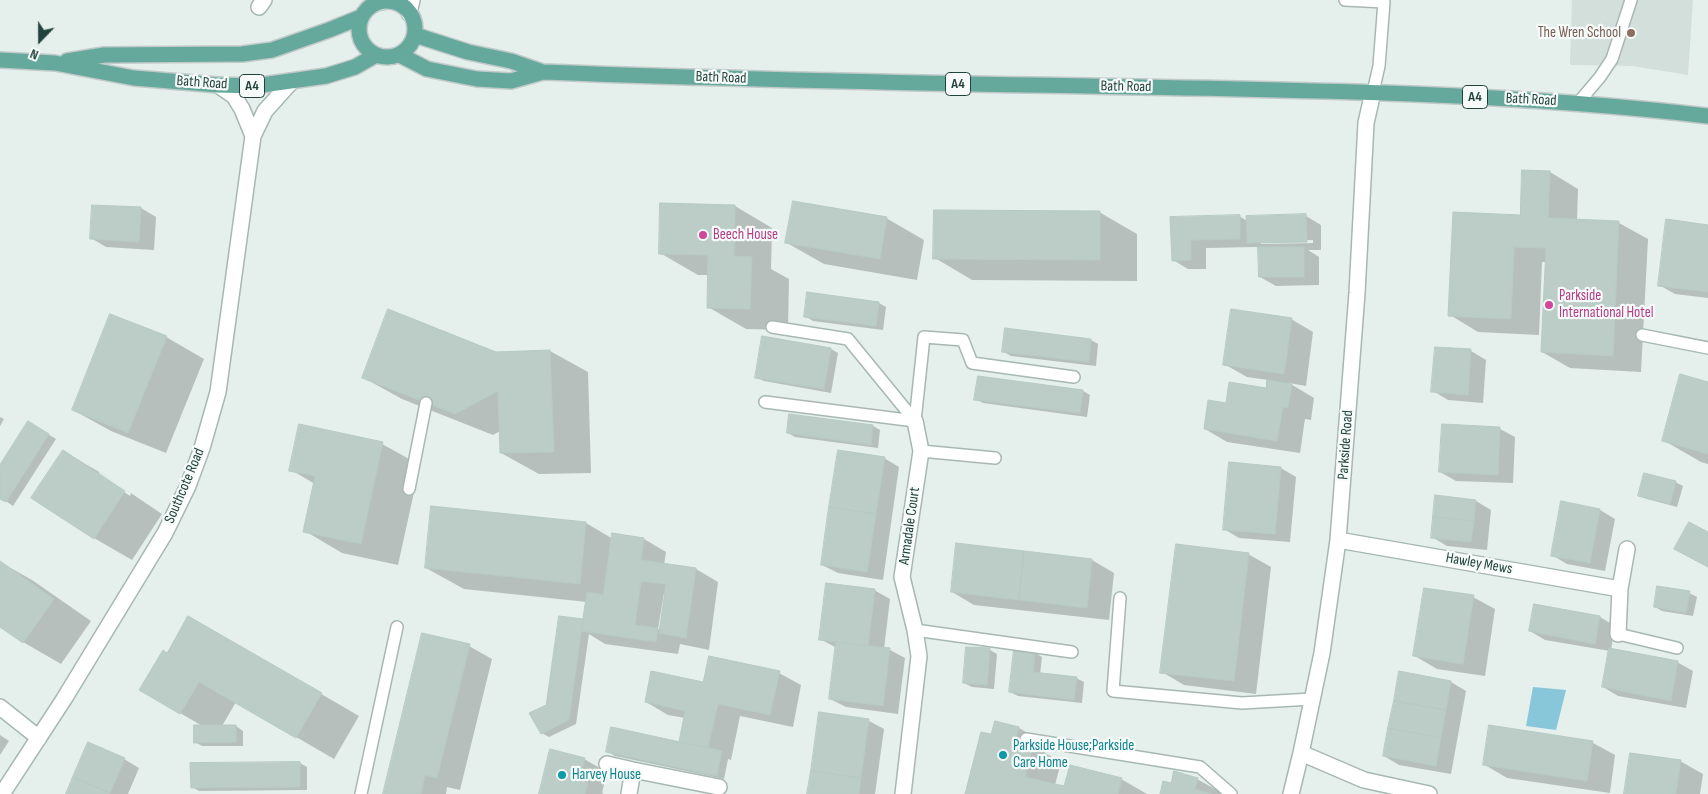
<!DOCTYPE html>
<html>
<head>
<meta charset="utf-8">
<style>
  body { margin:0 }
  #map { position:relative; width:1708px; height:794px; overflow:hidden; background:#e5efeb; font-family:"Sofia Sans Condensed",sans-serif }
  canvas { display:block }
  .north { position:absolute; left:15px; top:15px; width:50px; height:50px; -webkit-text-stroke:4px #f6fbf9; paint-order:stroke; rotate:202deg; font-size:14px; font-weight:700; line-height:20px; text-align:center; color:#22433d }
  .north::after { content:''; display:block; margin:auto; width:18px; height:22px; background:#22433d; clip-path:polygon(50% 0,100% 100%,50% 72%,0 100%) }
</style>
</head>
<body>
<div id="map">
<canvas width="1708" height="794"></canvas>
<div class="north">N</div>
</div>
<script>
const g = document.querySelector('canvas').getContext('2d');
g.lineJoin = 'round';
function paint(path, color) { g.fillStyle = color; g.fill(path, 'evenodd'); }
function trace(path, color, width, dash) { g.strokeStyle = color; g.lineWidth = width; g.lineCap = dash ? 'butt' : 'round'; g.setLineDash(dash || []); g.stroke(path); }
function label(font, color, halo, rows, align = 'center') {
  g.font = font + ' "Sofia Sans Condensed",sans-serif'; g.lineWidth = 4.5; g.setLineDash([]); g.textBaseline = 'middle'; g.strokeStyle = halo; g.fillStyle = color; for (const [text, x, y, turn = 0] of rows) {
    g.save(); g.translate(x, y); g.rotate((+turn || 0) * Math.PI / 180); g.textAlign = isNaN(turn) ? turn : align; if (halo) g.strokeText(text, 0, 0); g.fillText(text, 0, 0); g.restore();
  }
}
paint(new Path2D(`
  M1572,0H1693L1688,75L1632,66L1570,65Z`), '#d3dfda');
paint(new Path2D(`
  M1533,687L1566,690L1556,730L1526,726Z`), '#88c6d9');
paint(new Path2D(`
  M1550,172L1578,189L1577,221L1619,223L1648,239L1641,372L1570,368L1542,352L1546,262H1542L1539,335L1478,332L1450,315L1521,216Z
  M735,206L772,228L771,269L789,279L788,330L746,329L708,307L709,275H698L660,253Z
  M141,208L156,217L154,250L106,247L91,238Z
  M1099,212L1137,234V281L972,280L935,258Z
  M1239,216L1247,221L1306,216L1321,225V250H1308L1319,257V285L1276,286L1260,277V249L1256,247L1206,248V269H1188L1173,260L1172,218ZM1313,240V243L1261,244V241Z
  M886,218L924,240L917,280L824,264L787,243Z
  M1708,226V298L1675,294L1659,285Z
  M879,303L886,307L883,330L813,321L805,316Z
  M1291,319L1313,332L1306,386L1289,383L1314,398L1311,420L1305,419L1300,453L1227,442L1205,429L1227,404L1267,390L1268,380L1247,377L1224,364Z
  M166,337L204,359L166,453L111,431L73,410Z
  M1091,340L1098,344L1096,366L1011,356L1004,352Z
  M1436,348L1471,351L1486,360L1483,403L1448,400L1433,391Z
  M831,349L838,353L831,393L764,381L756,377Z
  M550,351L588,372L591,473L539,474L501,453L500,431L493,435L402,399L364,378L496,353Z
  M979,377L1083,391L1090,395L1087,417L983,403L976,399Z
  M1708,383V464L1701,462L1663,440Z
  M790,415L873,426L880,430L878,448L795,437L788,433Z
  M0,417L4,419L0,426Z
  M28,422L56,439L13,506L0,497V467Z
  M1500,429L1515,437L1513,483L1456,481L1440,472Z
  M382,444L420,465L398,565L342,553L305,531L315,484L291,470Z
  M63,451L101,473L162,514L132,560L94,538ZM99,472L131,493L130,496L99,475Z
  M884,458L899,467L883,580L838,573L822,565Z
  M1281,468L1296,477L1290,542L1239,538L1224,529Z
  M1675,482L1683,486L1677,507L1647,499L1639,495Z
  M1476,501L1491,510L1487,550L1447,546L1432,537Z
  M1600,510L1615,519L1605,571L1567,564L1552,555Z
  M586,523L613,539H644L666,552L664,565L696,569L718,582L709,650L680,644L678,654L605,644L589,634L576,724L549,737L542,733L547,706L584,620L587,602L464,589L426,568ZM664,593H666L661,631L658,629Z
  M1248,554L1271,567L1256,694L1184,685L1162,672Z
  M1092,560L1114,573L1109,620L974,605L952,592Z
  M0,562L32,580L91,621L61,664L23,642L0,626Z
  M874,590L890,599L884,649L890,650L905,658L898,714L846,707L830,699L837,648L820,639Z
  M1689,593L1697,597L1693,616L1662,611L1655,607Z
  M1473,597L1495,609L1485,676L1437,669L1415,656Z
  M189,617L359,716L334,759L236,702L222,726H236L243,731V746H202L195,742L204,727L141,690L168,654Z
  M1600,617L1615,626L1611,650L1677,662L1693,671L1686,708L1618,696L1603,687L1610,651L1545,640L1530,631Z
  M469,646L492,659L460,790L447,787L446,794H384Z
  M990,650L997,654L994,689L972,687L964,683Z
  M1015,651L1035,653L1042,657L1040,674L1076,678L1084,682L1082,703L1018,696L1010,692Z
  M779,673L801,685L793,727L740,716L731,760L728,759L724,779L615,756L607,751L680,743L685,718L668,715L646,702L704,684Z
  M1400,673L1451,682L1466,691L1451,774L1399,765L1384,756Z
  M869,721L884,729L875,794H809Z
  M1019,728L1047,744L1045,753L1061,762L1055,785L1065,788L1121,779L1147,794H966L992,736Z
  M0,735L9,741L0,755Z
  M1593,743L1615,755L1610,793L1507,778L1485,765Z
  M124,759L139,768L128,794H68Z
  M584,759L607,772L602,793L604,794H541Z
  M1680,761L1703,774L1700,794H1625Z
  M300,763L307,767V790L199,791L192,787Z
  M1197,779L1224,794H1161L1172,785Z`), '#0003');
const building = new Path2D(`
  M1522,170L1550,171L1548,218L1619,221L1613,356L1541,352L1546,248L1514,247L1511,319L1448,316L1453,212L1520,215Z
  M793,201L887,217L880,259L785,243Z
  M660,203L735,205L734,256L752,257L750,309L707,308L708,255L659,254Z
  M92,205L141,207L139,242L90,239Z
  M934,210L1100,211V260L933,259Z
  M1306,214L1307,242L1247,243L1246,216Z
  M1240,215V239L1191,240V260L1172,261L1170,217Z
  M1666,219L1708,225V292L1658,286Z
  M1258,247H1304V277H1259Z
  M807,292L879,302L876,326L804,317Z
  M388,309L496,352L550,350L554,452L500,453L498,391L455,414L362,378Z
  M1231,309L1292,318L1284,374L1223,365Z
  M110,314L167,336L128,433L72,410Z
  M1005,328L1091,339L1089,362L1002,352Z
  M762,336L831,348L824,389L755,378Z
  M1435,347L1471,349L1468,395L1431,392Z
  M1680,374L1708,382V454L1662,441Z
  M978,376L1083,390L1080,413L974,400Z
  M1267,380L1292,384L1288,408L1283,407L1277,441L1204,429L1208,400L1226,403L1229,382L1266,388Z
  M789,414L873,425L871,445L787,433Z
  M28,421L49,434L6,502L0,499V465Z
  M299,424L383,442L361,544L303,532L315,476L289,471Z
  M1442,424L1500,427L1498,475L1439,472Z
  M63,450L125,491L94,539L31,498Z
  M838,450L885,457L876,514L829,507Z
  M1229,462L1281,467L1275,534L1223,530Z
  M1644,473L1676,481L1670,504L1638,496Z
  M1435,495L1476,500L1474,521L1433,517Z
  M1561,501L1600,509L1590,563L1551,556Z
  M431,506L586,522L580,584L425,568Z
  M829,507L876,514L867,572L821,565Z
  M1433,517L1474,521L1471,542L1431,538Z
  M1689,522L1708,532V567L1674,549Z
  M612,533L644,538L641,560L696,568L686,638L659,633L666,584L641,581L635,625L658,628L656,642L581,631L587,592L603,595Z
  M956,543L1024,551L1019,600L951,592Z
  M1176,544L1249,553L1234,681L1160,673Z
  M1024,551L1092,559L1087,608L1019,600Z
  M0,561L54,599L23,643L0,627Z
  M826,583L875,589L868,646L819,640Z
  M1657,586L1690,591L1686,613L1654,607Z
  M1424,588L1474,595L1463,664L1413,656Z
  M1534,604L1600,616L1595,644L1529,631Z
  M188,616L322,693L296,738L199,682L180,714L139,690L163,650L167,653Z
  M559,616L583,619L569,720L541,734L529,713L546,705Z
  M422,633L470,644L437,778L425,775L421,794H383Z
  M836,642L890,648L883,706L829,699Z
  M966,647L990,648L987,685L963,683Z
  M1609,648L1678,661L1671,701L1602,687Z
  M1014,650L1035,652L1033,672L1077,677L1074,700L1009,692Z
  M709,656L780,671L770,715L718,704L708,748L679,742L685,711L645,702L651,671L703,682Z
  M1399,671L1451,681L1446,710L1394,701Z
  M1394,701L1446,710L1441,738L1388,728Z
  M819,712L869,719L861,778L811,771Z
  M995,721L1019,727L1015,741L1033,745L1025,777L1064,786L1070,765L1122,778L1118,794H965L981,732L991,734Z
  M194,725H236V742L194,743Z
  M1489,725L1593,741L1587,781L1483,765Z
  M611,727L722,751L717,776L606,752Z
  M1388,728L1441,738L1436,766L1383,756Z
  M88,742L125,758L110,793L73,777Z
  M550,749L585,758L579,781L588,783L585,794H539Z
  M1630,753L1681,760L1676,794H1624Z
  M300,762V787L191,788L190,763Z
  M811,771L861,778L859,794H807Z
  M1174,771L1198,778L1195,789L1212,794H1160L1163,781L1171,783Z
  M73,777L110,793V794H66Z`);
paint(building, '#bccdc8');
trace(building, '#b6cac3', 1);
const service = new Path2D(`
  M1345,0L1384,2L1379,66L1373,92
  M1578,103L1600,77L1612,59L1631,0
  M772,327L848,339L915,421L924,337L963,340L972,363L1074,377
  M1642,335L1708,348
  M765,402L915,421
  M921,451L995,458
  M409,489L426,403
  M1120,598L1113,691L1242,703L1312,699
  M915,630L1072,652
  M1618,634L1677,648
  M1026,739L1200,767L1231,794
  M361,794L397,627`);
const minor = new Path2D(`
  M259,7L264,0
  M218,85L234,96L242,109L253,136
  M1338,540L1620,589
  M1618,634L1620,589L1627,549
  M0,707L39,738
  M1301,753L1364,780L1429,794
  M607,764L633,770L629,794
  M633,770L719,787
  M2,794L64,699L165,533L188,486L202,448L218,392L253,136L265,111L292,81
  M903,794L919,656L915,630L902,577L921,451L915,421
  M1291,794L1301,753L1322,653L1338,540L1357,293L1366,123L1373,92`);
const tertiary = new Path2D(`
  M382,2V0
  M409,13L412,0`);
const primary = new Path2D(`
  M359 29a28 28 0 1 1 56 0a28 28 0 1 1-56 0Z
  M415,35L468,52L511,61L543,72C725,79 906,83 1088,86C1295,90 1502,92 1708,116
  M400,55L427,69L477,79L511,81L543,72
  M0,60L55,63L134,78L218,85L255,86L326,76L355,67L376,55
  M67,61L104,55L242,54L272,50L329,30L361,17`);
trace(service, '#a7b8b3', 14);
trace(minor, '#a7b8b3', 18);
trace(tertiary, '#a7b8b3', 18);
trace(primary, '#c1cac9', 18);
trace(service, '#fff', 11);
trace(minor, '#fff', 15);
trace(tertiary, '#fff', 15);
trace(primary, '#65a99c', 15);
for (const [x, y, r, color] of [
  [1631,33,5,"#8d6e63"],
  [703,235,5,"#d1479c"],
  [1549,305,5,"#d1479c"],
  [1003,755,5,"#0f9aa8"],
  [562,775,5,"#0f9aa8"]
]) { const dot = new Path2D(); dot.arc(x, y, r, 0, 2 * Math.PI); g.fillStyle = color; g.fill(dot); trace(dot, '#f6fbf9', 2); }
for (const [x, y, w] of [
  [958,84,25],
  [252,86,25],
  [1475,97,25]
]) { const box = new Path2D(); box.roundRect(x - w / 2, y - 11.5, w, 23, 4); g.fillStyle = '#f6fbf9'; g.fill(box); trace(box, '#22433d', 1); }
label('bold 14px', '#22433d', null, [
  ["A4",958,84],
  ["A4",252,86],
  ["A4",1475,97]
]);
label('15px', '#785e54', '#f6fbf9', [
  ["The Wren School",1621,33]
], 'right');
label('15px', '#22433d', '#f6fbf9', [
  ["Bath Road",721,78,2],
  ["Bath Road",202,83,4],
  ["Bath Road",1126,87,1],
  ["Bath Road",1531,100,3],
  ["Parkside Road",1346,445,-86],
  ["Southcote Road",185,486,-67],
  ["Armadale Court",910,526,-82],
  ["Hawley Mews",1479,564,10]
]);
label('15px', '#b23c85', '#f6fbf9', [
  ["Beech House",713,235],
  ["Parkside",1559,296],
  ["International Hotel",1559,313]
], 'left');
label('15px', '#0d838f', '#f6fbf9', [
  ["Parkside House;Parkside",1013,746],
  ["Care Home",1013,763],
  ["Harvey House",572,775]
], 'left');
</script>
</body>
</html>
